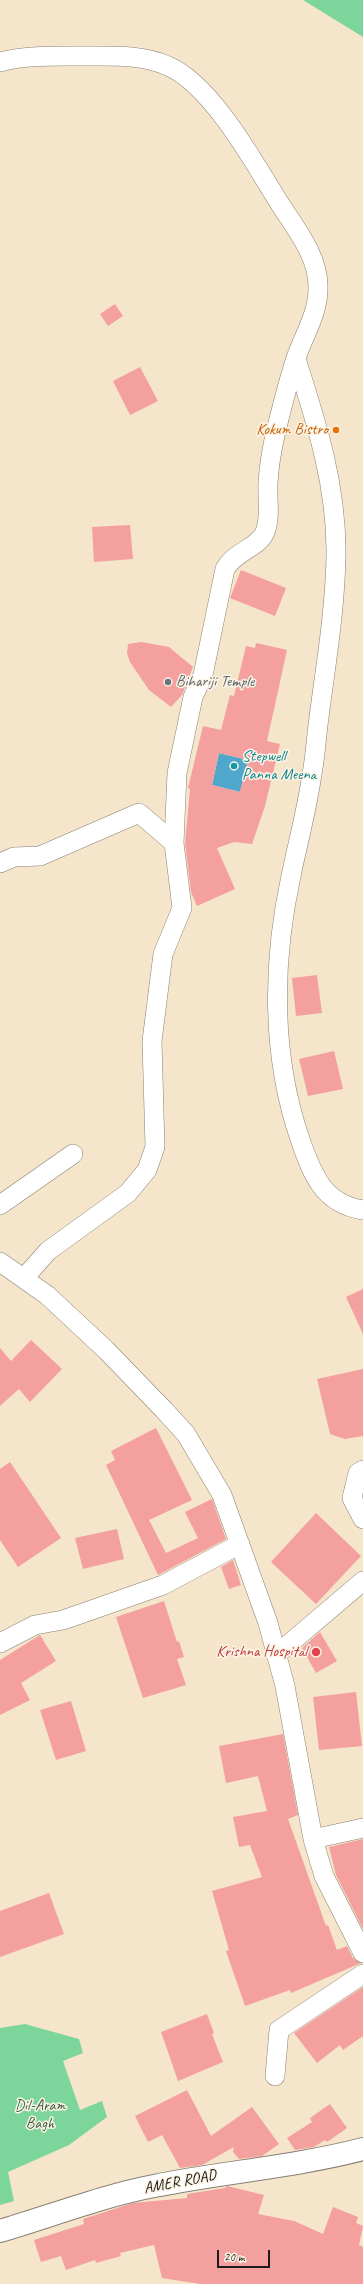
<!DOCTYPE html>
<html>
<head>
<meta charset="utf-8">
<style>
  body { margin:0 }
  #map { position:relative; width:363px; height:2284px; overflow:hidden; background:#f5e5ca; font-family:Caveat,sans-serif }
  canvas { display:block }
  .scale { position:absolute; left:217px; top:2250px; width:53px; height:18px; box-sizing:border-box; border:2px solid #1c1c1c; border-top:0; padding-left:5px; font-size:12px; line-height:14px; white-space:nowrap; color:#1c1c1c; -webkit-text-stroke:3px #fcf5e5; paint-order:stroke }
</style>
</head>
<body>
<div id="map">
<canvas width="363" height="2284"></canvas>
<div class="scale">20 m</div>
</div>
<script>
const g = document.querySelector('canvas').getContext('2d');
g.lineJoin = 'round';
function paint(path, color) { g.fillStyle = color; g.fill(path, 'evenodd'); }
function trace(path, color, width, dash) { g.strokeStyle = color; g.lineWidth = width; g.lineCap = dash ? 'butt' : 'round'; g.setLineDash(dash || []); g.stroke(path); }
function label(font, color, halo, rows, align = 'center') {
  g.font = font + ' Caveat,sans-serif'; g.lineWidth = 3; g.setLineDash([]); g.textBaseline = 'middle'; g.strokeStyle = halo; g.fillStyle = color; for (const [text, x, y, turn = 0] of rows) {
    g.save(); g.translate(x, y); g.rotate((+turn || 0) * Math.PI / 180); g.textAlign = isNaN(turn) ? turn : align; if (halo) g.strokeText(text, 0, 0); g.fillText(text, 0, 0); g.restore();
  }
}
paint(new Path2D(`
  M303,0H363V37Z
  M25,2024L79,2039L83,2053L63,2061L80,2110L102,2101L107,2117L69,2145L8,2172L14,2201L0,2205V2028Z`), '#7cd69b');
paint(new Path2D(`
  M219,753L248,760L240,792L212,785Z`), '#4fa7cc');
paint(new Path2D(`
  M115,304L123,316L108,326L100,314Z
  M140,367L158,401L130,415L113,381Z
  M130,525L133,559L94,562L92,527Z
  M241,570L286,588L275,616L230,598Z
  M141,642L169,647L193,667L182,695L171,707L149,690L130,662L127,653L128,644Z
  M256,643L287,650L267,741L280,744L265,806L252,844L234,842L217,848L235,889L197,906L191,892L185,843L190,789L188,788L203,726L221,730L230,695L234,696L246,646L255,648ZM219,753L248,760L240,792L212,785Z
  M317,975L322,1013L296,1016L292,978Z
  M334,1051L343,1089L308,1096L299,1059Z
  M363,1289V1334L346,1297Z
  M31,1340L62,1369L30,1402L19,1389L0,1406V1348L11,1361Z
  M363,1369V1436L345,1439L330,1434L317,1379Z
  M156,1428L192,1500L149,1520L166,1553L198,1538L185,1512L212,1499L226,1539L158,1575L106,1465L115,1460L111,1451Z
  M10,1462L61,1538L18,1567L0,1540V1469Z
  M316,1513L361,1556L316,1604L271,1562Z
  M117,1529L124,1559L83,1569L75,1538Z
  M233,1560L241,1585L229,1589L221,1567Z
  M164,1601L177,1642L179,1641L184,1657L177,1659L186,1685L143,1698L116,1617Z
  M320,1632L337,1661L316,1673L302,1648Z
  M40,1635L56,1661L21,1683L30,1700L0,1715V1660Z
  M356,1692L362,1746L319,1750L313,1697Z
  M71,1701L86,1751L56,1760L40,1710Z
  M283,1734L298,1815L288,1819L326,1926L328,1925L337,1950L347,1946L353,1958L361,1963L291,1993L290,1990L245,2006L226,1951L229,1950L212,1891L262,1877L250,1845L239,1847L233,1817L267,1811L258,1776L226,1783L219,1746Z
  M363,1839V1929L336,1875L329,1847Z
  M49,1893L64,1934L0,1957V1911Z
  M363,1987V2036L343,2050L340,2045L317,2063L294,2033Z
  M207,2014L214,2033L212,2034L223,2062L178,2081L161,2032Z
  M187,2090L211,2136L252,2107L279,2144L262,2156L239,2159L233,2152L234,2147L202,2165L180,2168L162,2135L148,2142L135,2116Z
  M330,2104L347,2128L327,2142L325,2140L314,2147L295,2150L287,2138L312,2122L310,2118Z
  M227,2186L264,2195L258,2214L294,2221L323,2234L333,2207L358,2217L356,2223L363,2226L359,2245L363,2247V2284H200L162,2278L154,2245L120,2253L121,2256L96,2263L95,2260L66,2270L61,2256L41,2262L34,2240L84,2224L83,2219L133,2203L187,2198V2194L225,2188Z`), '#f4a09f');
const street = new Path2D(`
  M0,62C27,55 55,56 82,56C110,56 142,54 168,66C210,84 251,157 275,196C291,223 318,253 318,286C319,312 304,335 296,358C288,382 282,407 276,431C272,448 269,465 268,483C267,499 271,517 265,532C259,548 236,550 225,569L203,675L193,697L177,773L174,843L182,908L163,954L152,1041L155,1147L147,1170L128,1193L48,1251L24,1278
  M296,359C317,424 337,487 336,556C335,613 325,669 318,725C316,742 315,758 312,774C307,809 298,842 291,876C272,963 271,1057 301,1142C313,1176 324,1204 363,1210
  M0,863L14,857L40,856L139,813L174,843
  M0,1205L73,1154
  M0,1262L47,1295L106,1350L164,1410L186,1434L222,1495L268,1623L285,1686L313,1839L324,1876L363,1953
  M363,1470L358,1473L352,1498L363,1519
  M0,1643L35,1625L63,1620L163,1585L240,1544
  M276,1655L363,1581
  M313,1839L363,1828
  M275,2076L279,2030L363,1974`);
const secondary = new Path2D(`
  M0,2231C51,2216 102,2196 154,2186C223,2172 294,2167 363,2149`);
trace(street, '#888073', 20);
trace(secondary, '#888073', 24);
trace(street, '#fff', 19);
trace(secondary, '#fff', 22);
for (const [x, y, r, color] of [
  [336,430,4,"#e8710a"],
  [168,682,4,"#6b7280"],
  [234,766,4,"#0f9aa8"],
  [316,1652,5,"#e0444e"]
]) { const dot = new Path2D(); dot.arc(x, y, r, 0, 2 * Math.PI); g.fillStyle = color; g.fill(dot); trace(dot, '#fcf5e5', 1.5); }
label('16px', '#c56008', '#fcf5e5', [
  ["Kokum Bistro",328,430]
], 'right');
label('16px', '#5b616d', '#fcf5e5', [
  ["Bihariji Temple",176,682]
], 'left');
label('16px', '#0d838f', '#fcf5e5', [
  ["Stepwell",242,757],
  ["Panna Meena",242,775]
], 'left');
label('16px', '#be3a42', '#fcf5e5', [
  ["Krishna Hospital",307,1652]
], 'right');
label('16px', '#3e5d48', '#fcf5e5', [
  ["Dil-Aram",40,2106],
  ["Bagh",40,2124]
]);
label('16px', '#1c1c1c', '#fcf5e5', [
  ["AMER ROAD",180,2182,-11]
]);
</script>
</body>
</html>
